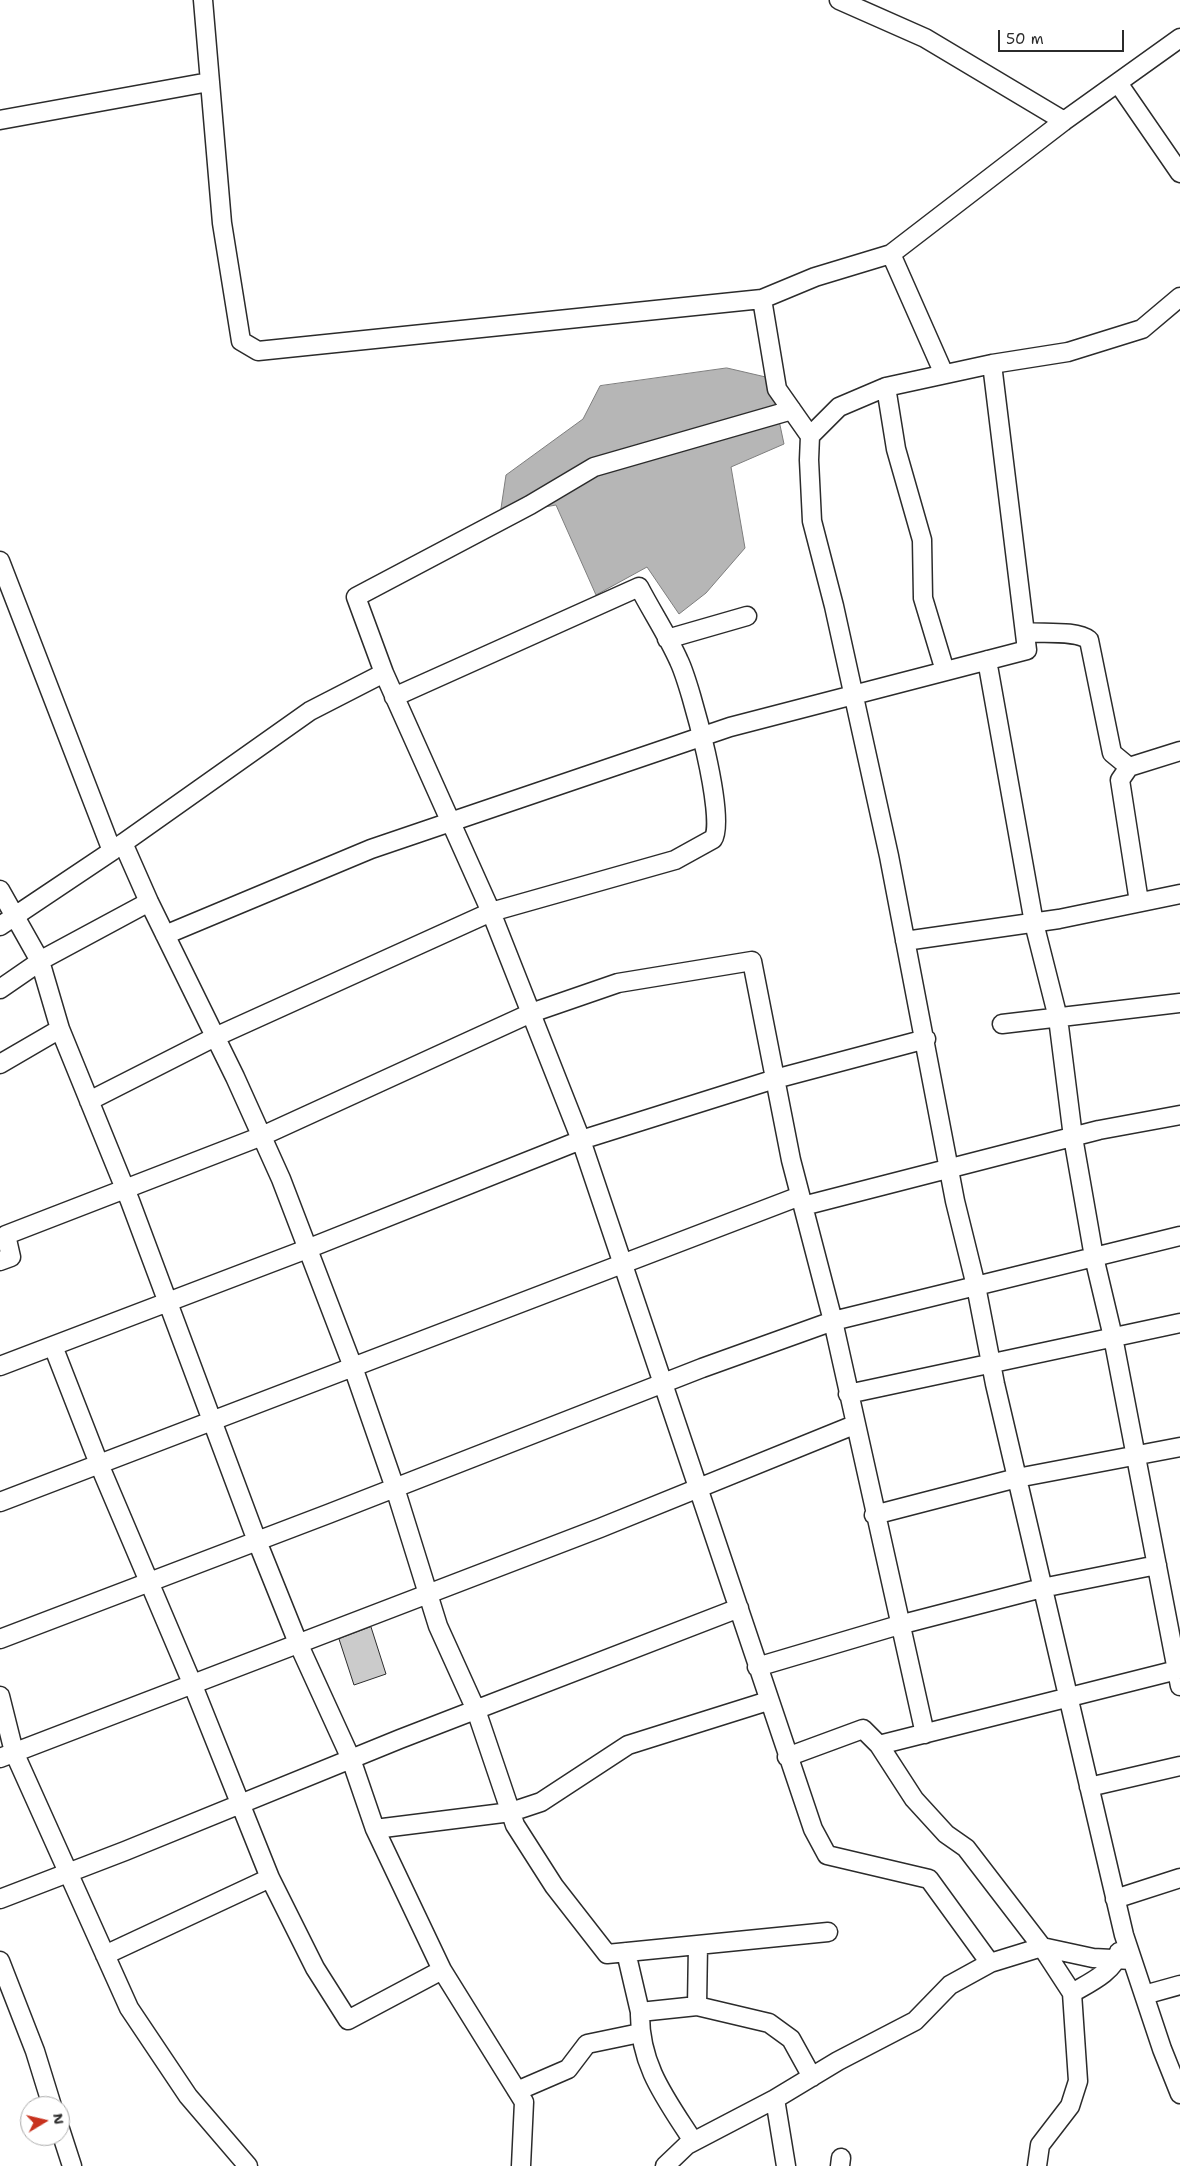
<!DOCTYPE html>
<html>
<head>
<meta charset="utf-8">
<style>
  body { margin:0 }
  #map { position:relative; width:1180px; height:2166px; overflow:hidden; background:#fff; font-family:"Shantell Sans",sans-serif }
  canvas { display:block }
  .north { position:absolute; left:20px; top:2096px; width:50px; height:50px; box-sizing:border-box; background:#fff; border:1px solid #aaa; border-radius:50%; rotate:81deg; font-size:14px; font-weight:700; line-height:20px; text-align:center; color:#2b2b2b }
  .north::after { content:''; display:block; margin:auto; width:18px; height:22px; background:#c8321e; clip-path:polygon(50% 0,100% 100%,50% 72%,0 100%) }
  .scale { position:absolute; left:998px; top:30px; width:126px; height:22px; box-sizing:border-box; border:2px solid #2b2b2b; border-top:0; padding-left:6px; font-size:15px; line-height:18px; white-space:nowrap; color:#2b2b2b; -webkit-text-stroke:4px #fff; paint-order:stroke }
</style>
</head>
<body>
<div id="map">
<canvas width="1180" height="2166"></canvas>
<div class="north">N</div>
<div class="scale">50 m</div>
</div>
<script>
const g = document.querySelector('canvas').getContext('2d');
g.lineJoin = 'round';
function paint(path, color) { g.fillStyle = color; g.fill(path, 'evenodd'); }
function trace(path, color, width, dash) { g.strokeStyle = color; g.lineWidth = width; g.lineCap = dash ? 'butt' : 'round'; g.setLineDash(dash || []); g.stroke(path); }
const water = new Path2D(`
  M727,368L770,378L784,444L731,467L745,548L706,593L679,614L647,567L596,595L556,505L500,515L506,475L583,419L600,386Z`);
paint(water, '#b6b6b6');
trace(water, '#7e7e7e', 1);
const building = new Path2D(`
  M371,1627L386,1674L354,1685L339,1639Z`);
paint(building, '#cbcbcb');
trace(building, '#2b2b2b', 1);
const street = new Path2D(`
  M203,0L222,223L241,341L258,351L762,299L815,277L891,254
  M839,0L925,38L1064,121
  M1118,83L1180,173
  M0,120L209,82
  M1180,297L1142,329L1068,352L992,364L886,387L839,407L810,436L809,460L812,521L834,606L889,856L955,1201L976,1286L995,1384L1124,1935L1162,2049L1180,2094
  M762,299L777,389L810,436
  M944,374L891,254L1064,121L1180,38
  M886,387L896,449L922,540L923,598L945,671
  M0,561L112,851
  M1025,632C1043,634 1076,630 1089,640L1112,753L1129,767
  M667,639L747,616
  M987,660L1034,923L1058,1018L1073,1137L1094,1257L1113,1337L1180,1686
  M384,673L356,597L530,505L594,467L792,410
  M123,843L149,902L235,1077L281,1179L353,1367L395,1488L438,1626L476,1710L515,1825L554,1886L607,1954L828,1932
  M0,890L40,961L60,1029L130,1201L257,1541L298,1643L351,1759L375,1829L442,1970L524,2102L521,2166
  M1139,902L1120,780L1129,767L1180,751
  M0,926L112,851L310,711L384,673L491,912L581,1140L813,1829L827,1855L929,1879L990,1963
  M165,935L371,849L730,727L1027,650L992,364
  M905,941L1059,919L1180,894
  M0,989L45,958L149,902
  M1002,1024L1180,1003
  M0,1064L60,1029
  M89,1101L215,1037L491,912L675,860L713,839C727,820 691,686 679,661C668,636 652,612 639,587L394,697
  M803,1206L1099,1130L1180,1115
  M0,1261L11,1257L6,1235L262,1136L531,1013L618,983L752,961L791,1160L833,1321L925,1734
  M53,1346L99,1464L192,1683L270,1878L315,1968L348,2020L442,1970
  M0,1366L307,1249L581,1140L775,1079L926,1039
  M848,1394L1180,1323
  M0,1502L800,1196
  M874,1515L1017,1478L1180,1447
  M0,1639L328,1514L702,1368L833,1321L1180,1236
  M757,1667L899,1625L1042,1588L1157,1565
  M0,1696L14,1752L129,2008L188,2096L248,2166
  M879,1745L914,1799L946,1834L966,1848L1042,1947L1072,1993L1078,2081L1070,2106L1040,2145L1037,2166
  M787,1757L863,1729L879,1745L1177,1670
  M0,1758L600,1528L854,1425
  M1089,1787L1180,1766
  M375,1829L511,1812L541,1802L628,1745L768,1701
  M0,1899L125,1851L400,1739L739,1608
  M1115,1899L1180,1878
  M626,1952L640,2012
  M105,1955L270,1878
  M0,1961L35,2051L52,2106
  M1072,1993C1089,1983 1114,1972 1119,1952
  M1144,1995L1180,1985
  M697,2006L769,2023L791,2039L812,2077
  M517,2091L568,2069L587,2044L640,2033
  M775,2099L786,2166
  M60,2129L72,2166
  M693,2141C666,2099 639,2065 640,2012L697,2006L698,1945
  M665,2166L687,2145L775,2099L838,2061L915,2021L950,1985L990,1963L1042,1947L1093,1958L1132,1960
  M840,2166L841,2158`);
trace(street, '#2b2b2b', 21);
trace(street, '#fff', 18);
</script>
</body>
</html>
